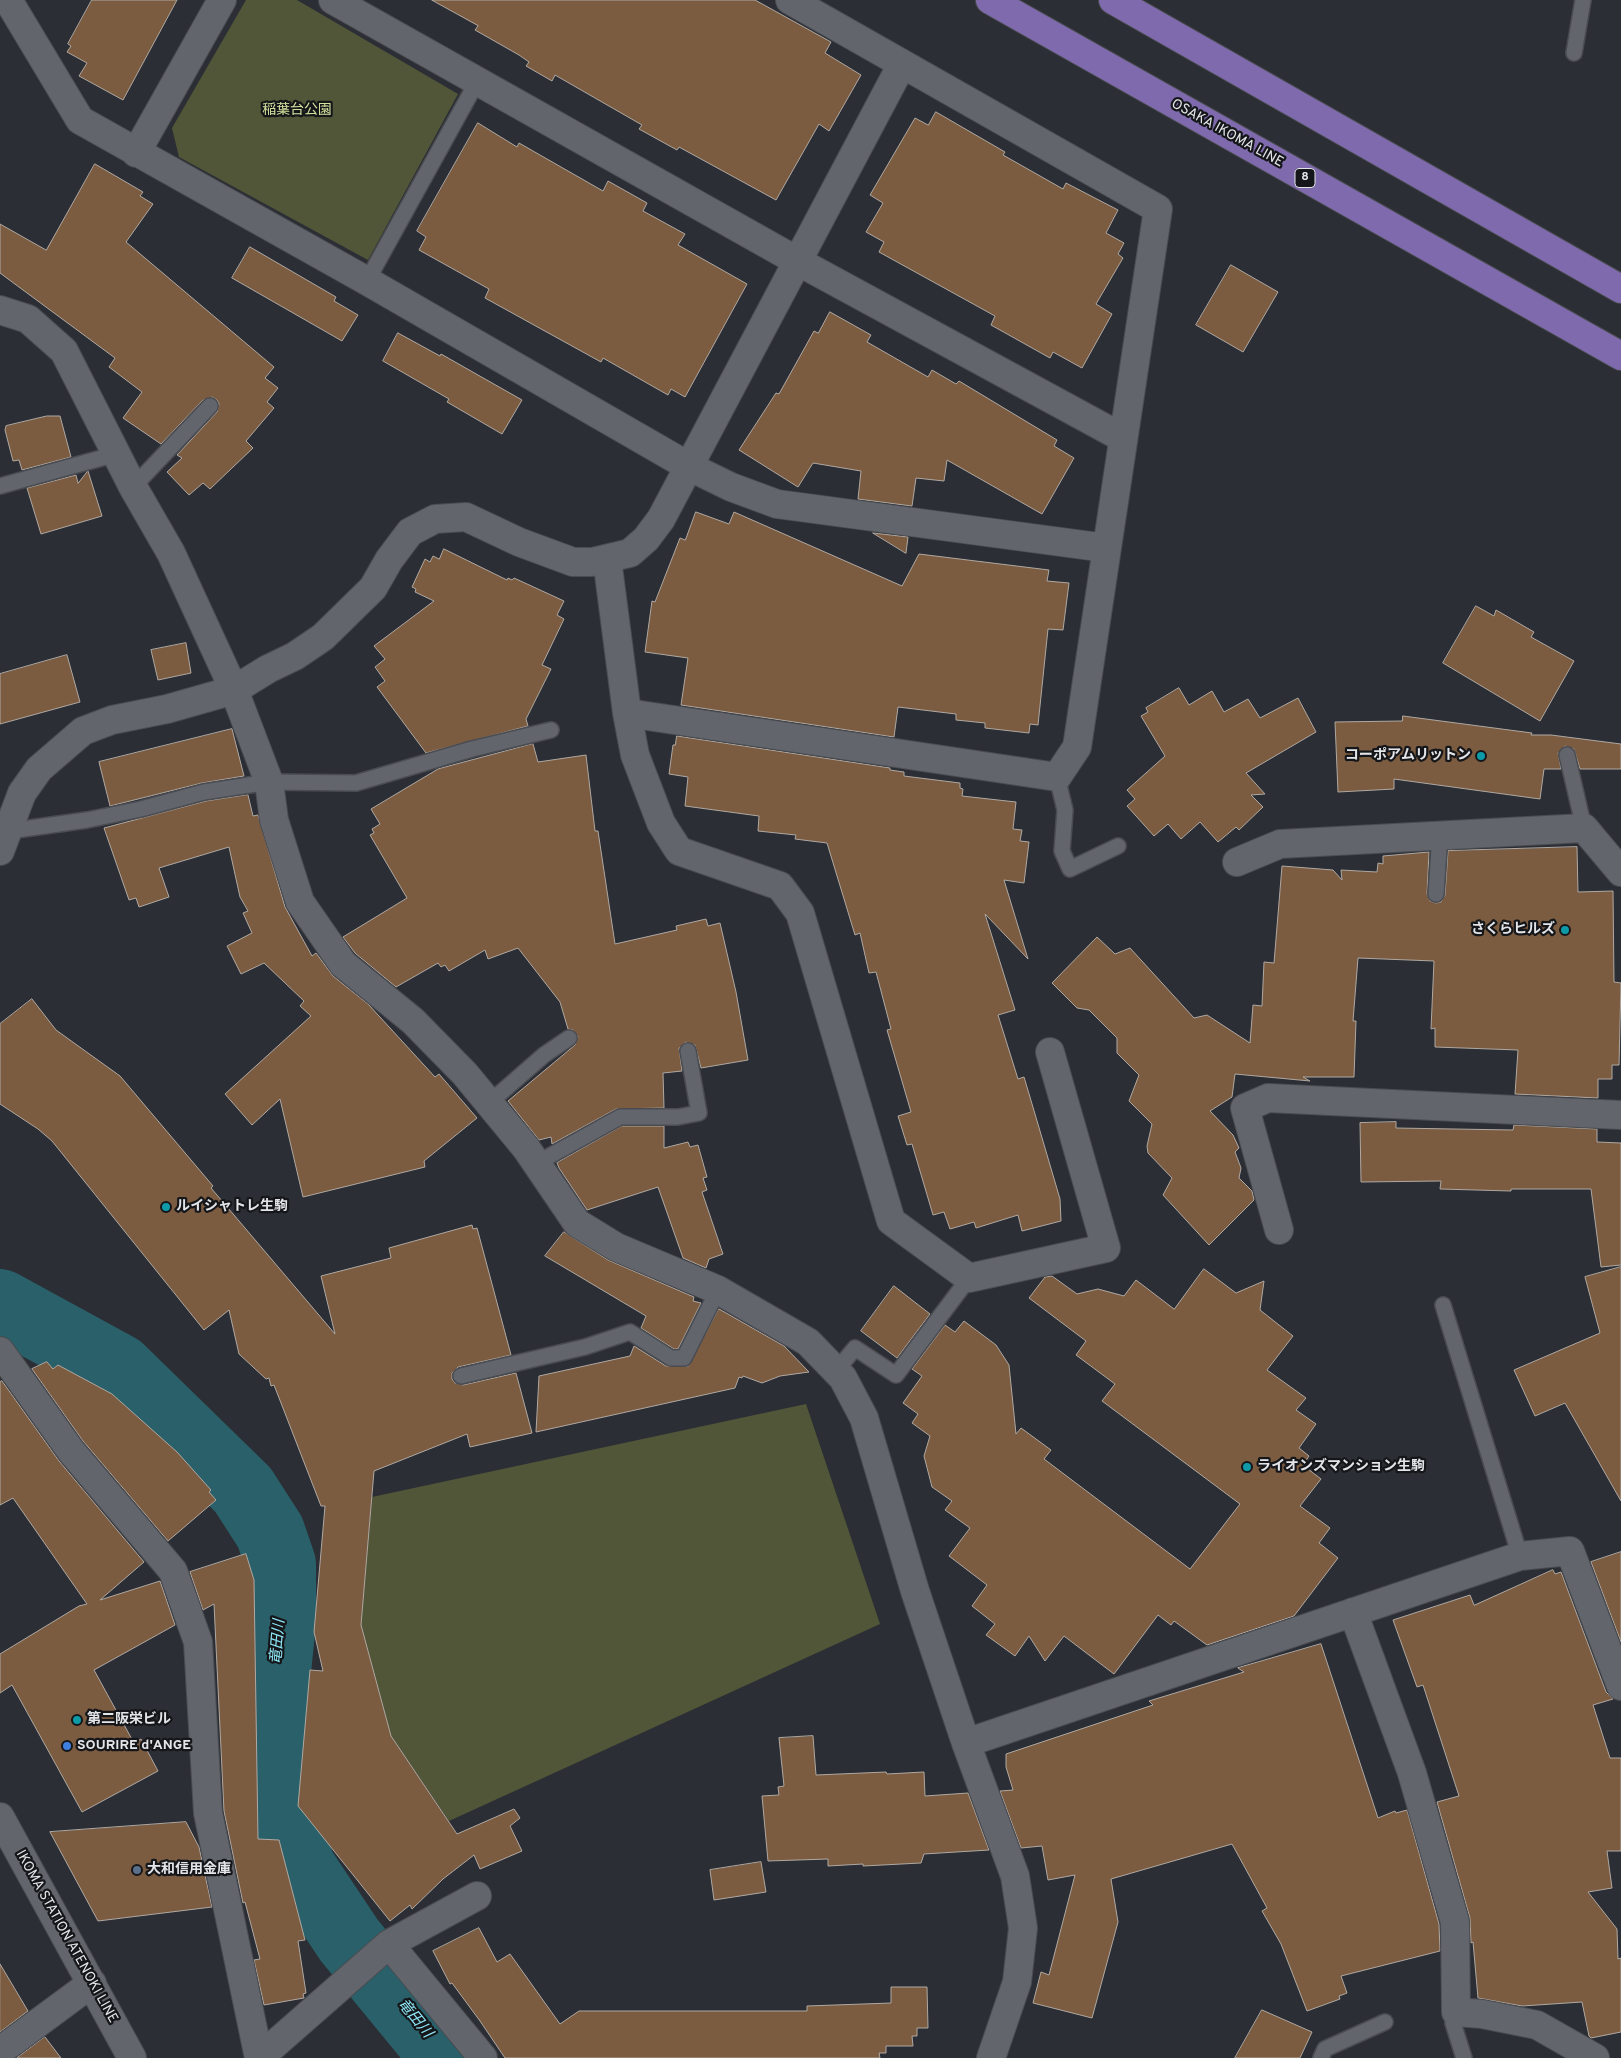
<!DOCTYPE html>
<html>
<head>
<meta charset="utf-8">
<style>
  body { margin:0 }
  canvas { display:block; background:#2b2e34 }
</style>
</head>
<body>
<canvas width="1621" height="2058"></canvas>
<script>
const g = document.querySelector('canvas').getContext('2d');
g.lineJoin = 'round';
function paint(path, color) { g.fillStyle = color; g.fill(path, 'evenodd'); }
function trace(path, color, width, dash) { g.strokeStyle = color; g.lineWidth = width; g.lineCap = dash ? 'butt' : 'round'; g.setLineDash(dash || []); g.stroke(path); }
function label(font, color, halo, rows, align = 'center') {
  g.font = font + ' Overpass,"Noto Sans JP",sans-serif'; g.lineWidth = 4.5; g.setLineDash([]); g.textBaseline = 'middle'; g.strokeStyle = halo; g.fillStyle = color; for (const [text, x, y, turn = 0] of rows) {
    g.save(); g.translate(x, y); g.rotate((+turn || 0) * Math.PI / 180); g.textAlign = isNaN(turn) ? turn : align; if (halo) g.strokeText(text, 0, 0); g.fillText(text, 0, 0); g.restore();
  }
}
paint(new Path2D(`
  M246,0H297L458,94L368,260L179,157L172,128Z
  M806,1404L880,1624L449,1821L391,1736L361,1625L372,1497Z`), '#505637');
trace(new Path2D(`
  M0,1304L119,1369L243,1490L270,1532L281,1564V1622L269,1740L273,1786L301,1868L349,1940L446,2058`), '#2a6069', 70);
const building = new Path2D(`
  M92,0H177L123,100L79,76L87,63L67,52L71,46L68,44Z
  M432,0H755L831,42L825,53L861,75L829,131L819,124L776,200L679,147L677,150L639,129L642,125L555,75L552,81L526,66L529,62L519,55L475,30L478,26Z
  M936,112L1005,152L1003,155L1063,189L1066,183L1118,210L1106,233L1124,243L1118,254L1123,258L1096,304L1112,314L1082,368L1053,352L1050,358L991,325L995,316L879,252L884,242L866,232L883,203L870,195L915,118L928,125Z
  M478,123L517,147L519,143L603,191L608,181L647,203L643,211L685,234L678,245L747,284L685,397L671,389L668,395L603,358L601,362L485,298L489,289L419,250L426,237L417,231Z
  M95,164L143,192L140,196L153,204L126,242L274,367L265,378L278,388L267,402L274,408L246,441L253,448L210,489L203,483L189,495L167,472L182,458L177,455L217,412L219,404L217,400L212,397L203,400L161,444L123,418L142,392L109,367L115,358L0,273V224L46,250Z
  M250,247L336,297L334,301L358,315L342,341L232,278Z
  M1231,265L1278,292L1243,352L1196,325Z
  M830,312L871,335L867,342L928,377L932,370L956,384L959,381L1057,440L1054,446L1074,458L1042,514L947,460L944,481L916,478L912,506L858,499L861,471L813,463L798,487L739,450L776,393L779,394L814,331L818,333Z
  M398,333L440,356L441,354L522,400L502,434L447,402L449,399L383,361Z
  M47,416H60L71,457L22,470L19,460L13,461L5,430L6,426Z
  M88,471L102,516L41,534L27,488L76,475L78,483Z
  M696,512L729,524L734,512L902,586L919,554L1049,570L1047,581L1069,583L1063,630L1048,629L1038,725L1030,724L1029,733L985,728V723L956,720V714L898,707L894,737L681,705L688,658L645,652L652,601L655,602L680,538L685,540Z
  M873,533L908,537L906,553Z
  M444,549L507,580L508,578L512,580L514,578L564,601L557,615L564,619L542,665L551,669L526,719L528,726L426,753L377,687L385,681L375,667L385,659L374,646L434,601L415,592L416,589L412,587L425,559L430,562L433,556L439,559Z
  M1476,606L1494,616L1496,610L1534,632L1531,637L1574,661L1540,721L1443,663Z
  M186,643L191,673L158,680L151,650Z
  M67,655L80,702L0,724V674Z
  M1179,688L1189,705L1212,691L1224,712L1248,699L1260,718L1298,698L1316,732L1246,773L1265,794L1251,795L1263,807L1239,830L1236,827L1218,842L1200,822L1181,839L1168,824L1154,836L1127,806L1135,799L1127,790L1165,756L1141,716L1148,712L1146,708Z
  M1403,716L1532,733L1531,735H1551L1621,744V769H1580L1574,749L1565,746L1558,753L1561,769H1544L1540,799L1394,779V789L1338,792L1335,722L1402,721Z
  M232,729L244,776L202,783L110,806L99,762Z
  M677,736L890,768V770L904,772V776L960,783V788L963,789L962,796L1016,802L1013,829L1022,830L1020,841L1029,842L1024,883L1004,880L1028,959L985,914L1015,1010L998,1015L1018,1079L1024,1077L1035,1114L1060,1199L1061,1221L1022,1231L1018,1215L976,1228L974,1222L950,1229L944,1212L933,1215L912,1144L907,1145L898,1116L911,1112L887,1030L891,1029L876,972L869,973L860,933L855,935L827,843L795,839L796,835L758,831L759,816L685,806L688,777L669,774L673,745H675Z
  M533,744L538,762L586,755L595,831H598L615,944L677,930L676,926L706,919L708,926L720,923L736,992L748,1060L701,1068L695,1045L686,1042L679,1048L682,1071L663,1073L664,1108L616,1109L552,1144L551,1137L539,1140L508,1101L575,1045L578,1037L573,1030L568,1029L560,1002L518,948L488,959L485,950L449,971L445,965L441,967L438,963L396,987L355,953L343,937L407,898L370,835L374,833L372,829L380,824L371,809L438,769Z
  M248,795L253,816L258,815L285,907L312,956L316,953L333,976L368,1004L435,1077L439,1074L477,1118L424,1161L425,1167L303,1197L280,1099L252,1125L225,1094L311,1016L300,1006L304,1001L264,963L241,974L227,946L252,933L243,913L248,911L240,897L229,847L159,868L169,897L139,907L136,898L129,900L104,828L206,801Z
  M1577,847L1578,892L1613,891L1614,982L1621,983L1619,1065H1612V1079H1598V1098L1515,1094L1518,1050L1435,1047V1028L1431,1029L1434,961L1358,958L1353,1021H1356L1354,1077H1303L1310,1081L1235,1074L1232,1097L1210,1111L1233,1135L1239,1148L1235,1152L1241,1168L1239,1178L1252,1191L1254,1200L1209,1245L1163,1195L1172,1178L1148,1153L1147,1146L1152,1124L1129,1101L1139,1075L1117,1053V1038L1089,1010L1077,1008L1052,983L1097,937L1115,954L1130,948L1194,1018L1207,1015L1250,1043L1253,1005L1262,1006L1264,962L1274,963L1282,866L1333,870L1342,880L1341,870L1377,872L1378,863L1383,864V856L1429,852L1427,894L1430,901L1436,903L1441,902L1445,895L1448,851Z
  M32,999L56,1030L120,1076L213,1186L211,1188L335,1334L321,1276L391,1258L389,1248L472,1225L473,1229L477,1228L511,1355L458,1367L452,1373V1379L455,1383L463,1385L516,1373L532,1433L470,1447L467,1434L374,1471L361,1625L391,1736L457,1834L514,1809L520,1818L510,1826L522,1851L480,1869L474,1855L443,1879L412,1909L410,1905L390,1921L298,1806L310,1670L323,1671L314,1632L325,1506H321L274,1385L271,1386L269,1378L266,1379L239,1354L229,1310L204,1330L52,1141L38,1129L0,1104V1024Z
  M1396,1122V1128L1513,1130L1514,1125L1597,1129V1142L1621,1143V1265L1601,1267L1591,1189H1511V1191L1440,1189L1441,1181L1361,1182L1360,1123Z
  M622,1126H664V1148L688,1142L690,1147L698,1145L707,1177L703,1178L707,1190L702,1192L723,1254L709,1259L706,1268L683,1258L658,1187L587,1210L559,1168L557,1163Z
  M564,1232L608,1260L694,1297L693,1301L701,1303L678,1349H674L641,1328L646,1316L545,1256Z
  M1621,1267V1501L1565,1403L1535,1416L1514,1370L1600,1333L1585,1277Z
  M1204,1269L1236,1293L1264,1281L1260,1310L1293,1336L1267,1370L1306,1398L1296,1410L1316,1424L1299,1448L1309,1456L1303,1465L1321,1479L1300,1506L1330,1528L1319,1543L1338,1558L1294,1616L1207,1645L1174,1621L1171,1625L1158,1615L1114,1674L1064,1636L1045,1661L1029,1636L1015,1656L986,1635L995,1624L972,1606L987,1585L949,1556L970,1528L945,1510L952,1501L932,1487L924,1456L930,1436L912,1423L918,1414L903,1403L922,1376L912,1369L945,1325L955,1332L964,1321L996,1345L1009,1365L1016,1434L1021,1428L1051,1450L1044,1459L1190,1569L1240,1504L1102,1401L1115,1384L1076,1355L1086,1341L1029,1298L1045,1277L1052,1276L1077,1294L1098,1289L1124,1296L1136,1280L1174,1309Z
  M894,1286L930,1314L897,1358L861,1331Z
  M719,1309L784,1346L809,1372L780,1376L762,1383L743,1376L742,1378L739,1377L735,1388L536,1432L539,1376L630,1356L634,1346L666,1366H688Z
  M47,1362L53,1369L58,1365L112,1394L177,1452L211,1490L209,1492L216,1500L168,1541L83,1441L32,1369Z
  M2,1381L59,1461L144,1562L100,1600L160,1581L175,1625L94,1670L134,1743L141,1739L158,1771L82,1812L12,1685L0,1693V1654L79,1606L87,1604L13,1498L0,1505V1382Z
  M1621,1552V1642L1591,1562Z
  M246,1554L254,1580L258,1839L279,1840L305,1940L298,1941L306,1993L303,1994L304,1998L264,2005L254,1960L260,1959L245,1902L243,1903L224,1811L214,1604L203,1610L190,1572Z
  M1553,1570L1555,1574L1561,1572L1606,1692L1613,1699L1593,1705L1610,1758H1621V1851H1607L1612,1888L1588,1892L1617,1929L1618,1959L1621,1958V2032L1591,2038L1589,2036L1582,2002L1522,2006L1478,1998L1473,1942L1471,1943L1470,1918L1437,1802L1459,1796L1423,1685L1417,1687L1393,1620L1470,1595L1474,1605Z
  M1321,1644L1378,1818L1395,1811L1396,1813L1407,1810L1439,1924L1440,1951L1341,1976L1347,1993L1339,1996L1340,1999L1307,2011L1281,1944L1262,1911L1267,1908L1232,1844L1111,1879L1118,1922L1092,2018L1033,2003L1041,1972L1049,1975L1075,1875L1048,1880L1042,1846L1021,1848L1000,1791L1013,1790L1006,1767V1754L1153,1705L1149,1701L1244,1672L1238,1668Z
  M813,1736L816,1775L886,1772L887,1774L924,1772L925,1796L968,1793L989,1850L924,1854L921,1863L863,1866V1864L828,1866V1859L768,1861L762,1796L779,1795L778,1787L784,1786L779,1738Z
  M186,1822L199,1847L212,1907L98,1921L50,1832Z
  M761,1862L766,1892L714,1900L710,1870Z
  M479,1928L497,1962L510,1954L560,2024L579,2011H807V2006L891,2003V1987H927L928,2028H917V2036H912L913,2046H886V2053H879L880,2058H505L480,2021L452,1983L450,1984L433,1951Z
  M0,1964L28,2011L0,2032Z
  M1262,2010L1312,2032L1300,2058H1235Z
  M45,2037L61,2058H17Z`);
paint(building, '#7c5c41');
trace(building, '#afa8a2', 1);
const lane = new Path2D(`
  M1574,53L1583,0
  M367,281L478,80
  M0,486L116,454
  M133,487L210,406
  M1567,755L1584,828
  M1057,777L1065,810L1062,851L1070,869L1118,846
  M9,831L87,820L141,809L204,792L269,782L356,783L472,749L551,730
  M1436,894L1440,834
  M489,1103L544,1055L569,1038
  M537,1163L620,1117H678L699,1113L688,1051
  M1443,1305L1520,1556
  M836,1371L855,1348L896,1375L969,1278
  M461,1376L585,1347L630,1332L671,1358H684L718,1290
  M1456,2012L1453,2023L1464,2058
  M1321,2058L1325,2049L1385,2022`);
const street = new Path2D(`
  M8,0L80,120L367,281L688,466L731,487L777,504L1106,548
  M333,0L799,262L1123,438
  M136,153L222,0
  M0,310L28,319L64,351L133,487L171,553L234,690L269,782L274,820L300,902L343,964L413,1021L465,1074L526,1148L577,1223L616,1247L718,1290L808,1342L843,1378L864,1418L915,1591L966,1743L1015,1876L1023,1928L1017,1982L991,2058
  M607,559L627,713L635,755L661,823L679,851L780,886L800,913L891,1221L969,1278L1106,1248L1050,1052
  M627,713L1057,777L1077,747L1158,209L790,0
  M0,851L22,793L39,769L83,731L112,720L167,709L234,690L268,669L295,656L323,637L373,588L389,560L410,532L435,519L466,517L519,542L573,562H592L630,553L646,539L661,519L902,64
  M1237,862L1280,844L1584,828L1621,872
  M1279,1230L1245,1108L1268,1098L1621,1115
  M0,1351L71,1451L173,1571L198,1642L208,1813L259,2058
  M1353,1612L1412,1773L1455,1922L1456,2012L1482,2014L1537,2025L1595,2058
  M966,1743L1520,1556L1570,1551L1621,1686
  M389,1944L483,2058
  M0,2051L92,1983
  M259,2058L389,1944L477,1896`);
const secondary = new Path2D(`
  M0,1817L132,2058`);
const primary = new Path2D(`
  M990,0L1621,356
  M1113,0L1621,289`);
trace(lane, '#4a4c51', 18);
trace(street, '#4a4c51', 30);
trace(secondary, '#4a4c51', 30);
trace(primary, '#4a4c51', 30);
trace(lane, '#62666c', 15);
trace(street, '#62666c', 28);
trace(secondary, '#62666c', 28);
trace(primary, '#7e6aac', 28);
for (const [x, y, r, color] of [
  [1481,756,5,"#0f9aa8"],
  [1565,930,5,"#0f9aa8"],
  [166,1207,5,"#0f9aa8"],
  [1247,1467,5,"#0f9aa8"],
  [77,1720,5,"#0f9aa8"],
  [67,1746,5,"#3f7fe0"],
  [137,1870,5,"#5c6f8a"]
]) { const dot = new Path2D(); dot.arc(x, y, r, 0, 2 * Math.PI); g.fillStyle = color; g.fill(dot); trace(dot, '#151619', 2); }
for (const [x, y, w] of [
  [1305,178,20]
]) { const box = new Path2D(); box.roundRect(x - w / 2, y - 9.5, w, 19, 4); g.fillStyle = '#151619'; g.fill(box); trace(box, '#e3e5e9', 1); }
label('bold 12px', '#e3e5e9', null, [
  ["8",1305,178]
]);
label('14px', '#d2e09d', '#151619', [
  ["稲葉台公園",297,111]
]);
label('14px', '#e3e5e9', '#151619', [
  ["OSAKA IKOMA LINE",1227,134,29],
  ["IKOMA STATION ATENOKI LINE",66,1937,61]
]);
label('bold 14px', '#e3e5e9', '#151619', [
  ["コーポアムリットン",1471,756,"right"],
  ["さくらヒルズ",1555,930,"right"],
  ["ルイシャトレ生駒",176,1207],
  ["ライオンズマンション生駒",1257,1467],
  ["第二阪栄ビル",87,1720],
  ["SOURIRE d'ANGE",77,1746],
  ["大和信用金庫",147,1870]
], 'left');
label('italic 15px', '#8ee8f8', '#151619', [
  ["竜田川",279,1642,-85],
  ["竜田川",414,2019,51]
]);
</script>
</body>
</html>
